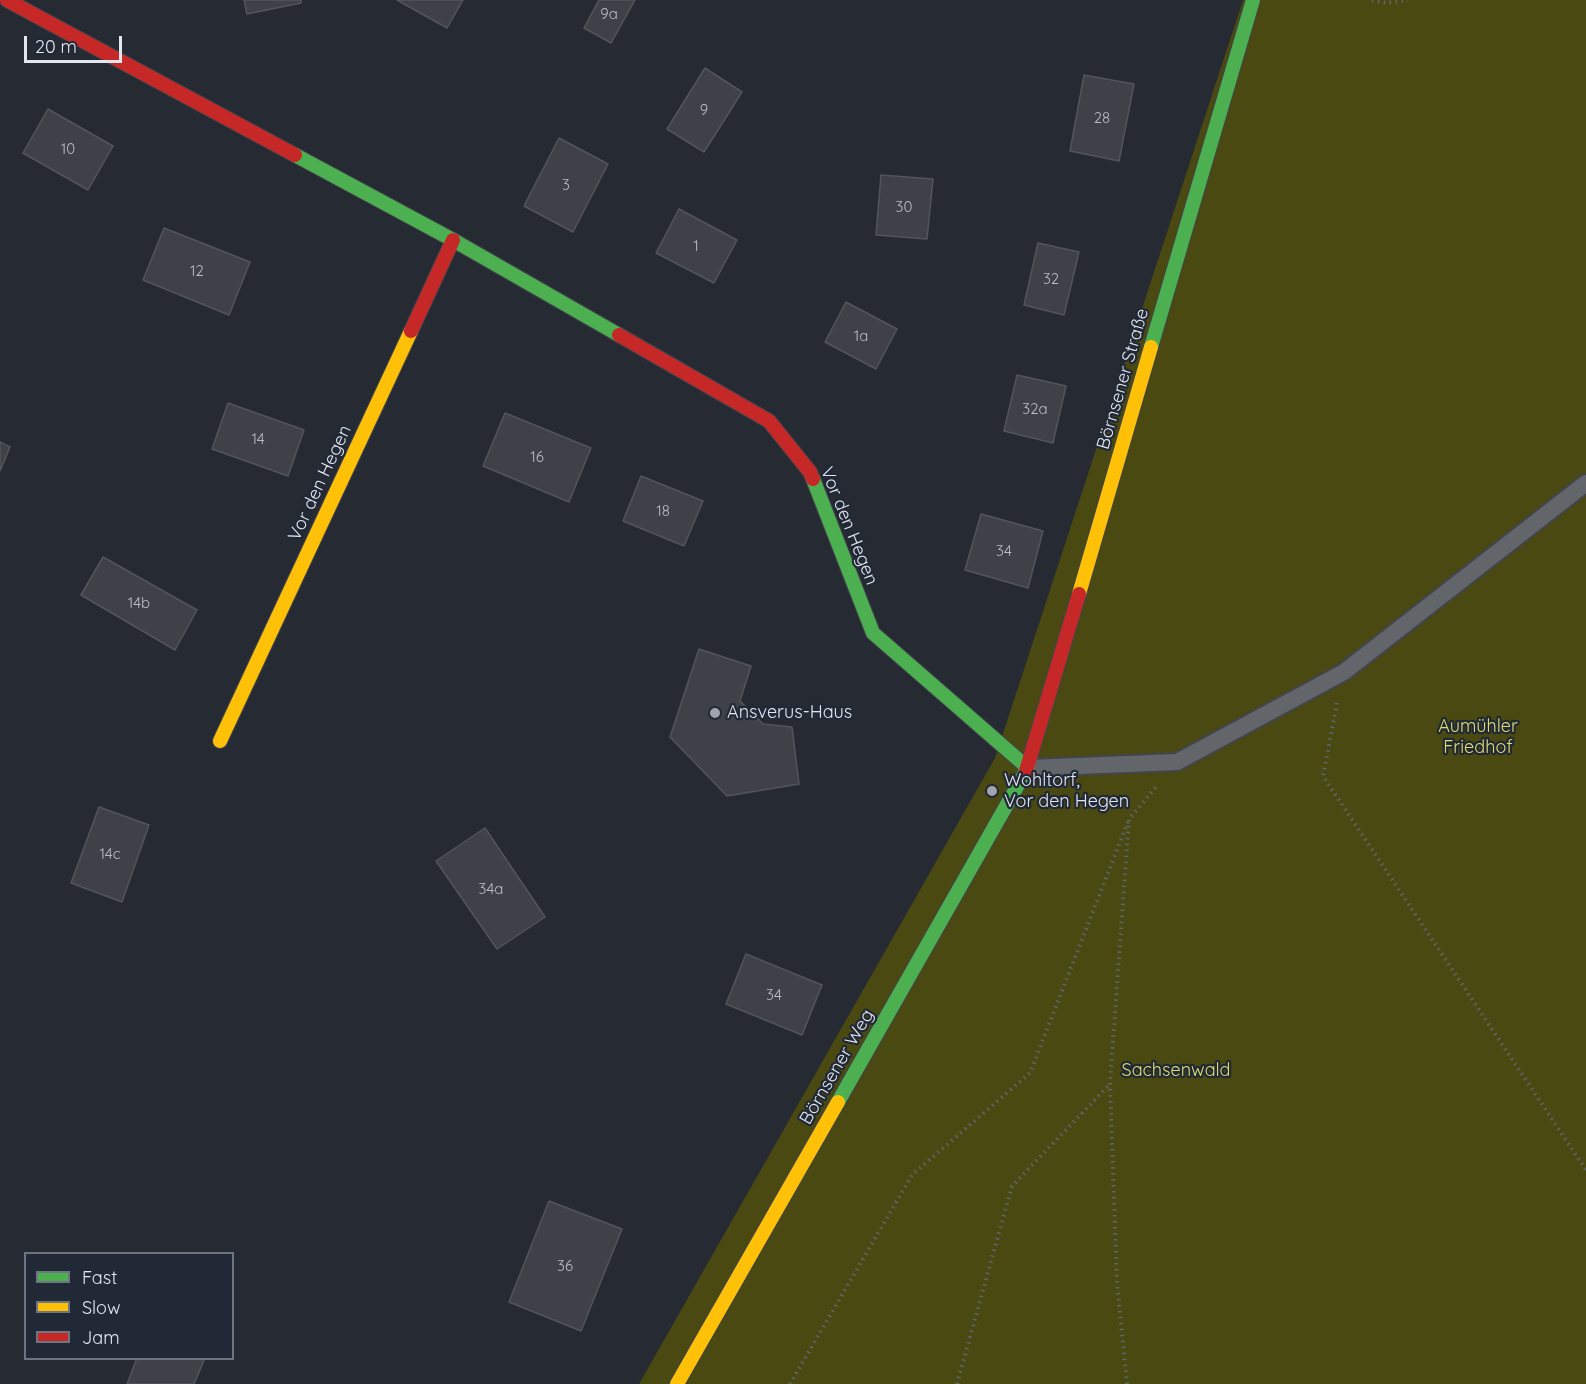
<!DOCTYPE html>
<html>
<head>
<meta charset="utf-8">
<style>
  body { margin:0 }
  #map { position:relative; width:1586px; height:1384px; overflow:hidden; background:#262a32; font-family:Quicksand,sans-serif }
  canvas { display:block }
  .legend { position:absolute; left:24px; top:1252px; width:210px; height:108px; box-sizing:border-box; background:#222936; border:2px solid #6f7580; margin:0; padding:8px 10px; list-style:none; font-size:18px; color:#e2e6ef }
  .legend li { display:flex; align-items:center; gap:12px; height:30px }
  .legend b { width:30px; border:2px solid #6f7580 }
  .scale { position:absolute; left:24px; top:36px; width:98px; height:27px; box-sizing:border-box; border:3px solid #e2e6ef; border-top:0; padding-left:8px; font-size:18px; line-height:21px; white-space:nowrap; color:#e2e6ef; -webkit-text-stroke:4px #222936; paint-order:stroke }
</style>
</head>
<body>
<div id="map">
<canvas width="1586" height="1384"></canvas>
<ul class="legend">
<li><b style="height:8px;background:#4caf50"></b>Fast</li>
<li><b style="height:8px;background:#ffc107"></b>Slow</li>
<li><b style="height:8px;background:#c62828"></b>Jam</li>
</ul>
<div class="scale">20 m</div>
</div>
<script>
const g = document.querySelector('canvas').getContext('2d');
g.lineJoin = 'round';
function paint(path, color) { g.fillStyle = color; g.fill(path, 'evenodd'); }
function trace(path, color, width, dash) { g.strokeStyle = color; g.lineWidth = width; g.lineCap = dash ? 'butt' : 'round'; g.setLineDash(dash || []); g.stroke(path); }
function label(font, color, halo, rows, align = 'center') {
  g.font = font + ' Quicksand,sans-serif'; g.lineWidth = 4.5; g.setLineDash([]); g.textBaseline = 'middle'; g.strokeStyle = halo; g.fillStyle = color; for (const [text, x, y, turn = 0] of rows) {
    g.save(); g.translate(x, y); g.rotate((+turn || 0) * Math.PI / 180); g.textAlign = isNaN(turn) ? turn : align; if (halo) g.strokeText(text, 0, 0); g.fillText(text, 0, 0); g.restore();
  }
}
paint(new Path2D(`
  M1243,0H1586V1384H639L995,758Z`), '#494911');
const building = new Path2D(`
  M244,0H301V3L247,14Z
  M397,0H463L447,28Z
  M599,0H635L611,43L584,28Z
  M705,68L742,92L704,152L667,129Z
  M1084,75L1134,84L1119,161L1070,151Z
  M48,109L113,146L88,190L23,153Z
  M559,138L608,164L573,232L524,206Z
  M881,175L933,179L927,239L876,235Z
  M679,209L737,240L714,283L656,253Z
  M164,228L250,262L229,315L143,280Z
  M1038,243L1079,252L1064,315L1024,305Z
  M846,302L897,329L876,369L825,342Z
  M1017,375L1066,386L1053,443L1004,431Z
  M228,403L304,430L288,476L212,449Z
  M505,413L591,448L569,502L483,466Z
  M0,442L10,447L0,471Z
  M641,476L703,501L684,546L623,521Z
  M981,514L1043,531L1028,588L965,570Z
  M103,557L197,610L175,650L81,595Z
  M699,649L751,666L740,701L763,724L792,727L799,784L727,796L670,737Z
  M99,807L149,825L122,902L71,883Z
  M485,828L545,917L497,949L436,861Z
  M746,954L822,985L802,1035L726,1004Z
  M549,1201L622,1229L581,1331L509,1302Z
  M137,1358H205L194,1384H127Z`);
paint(building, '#3e4148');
trace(building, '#52555c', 1.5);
const lane = new Path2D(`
  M1028,768L1177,762L1344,672L1586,483`);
const fast = new Path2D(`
  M295,155L453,240L619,335
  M1151,347L1253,0
  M813,479L873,633L1028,768
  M838,1102L1026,771`);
const slow = new Path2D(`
  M1079,594L1151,347
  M220,741L411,331
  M677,1384L838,1102`);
const jam = new Path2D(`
  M7,0L295,155
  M411,331L453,240
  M619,335L769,421L810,472L813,479
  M1026,771L1079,594`);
trace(lane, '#42454c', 20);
trace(fast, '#42454c', 16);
trace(slow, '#42454c', 16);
trace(jam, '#42454c', 16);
trace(new Path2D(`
  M1372,0L1386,3L1408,0
  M1337,703L1323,776L1586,1170
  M790,1384L912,1175L1030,1073L1129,819
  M957,1384L1012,1186L1110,1084
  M1127,1384L1117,1283L1110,1083L1129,819L1156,787`), '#626469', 4, [1.5, 4.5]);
trace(lane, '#62666b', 16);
trace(fast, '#4caf50', 14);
trace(slow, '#ffc107', 14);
trace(jam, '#c62828', 14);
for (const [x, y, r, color] of [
  [715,713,6,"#a0a4ad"],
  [992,791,6,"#a0a4ad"]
]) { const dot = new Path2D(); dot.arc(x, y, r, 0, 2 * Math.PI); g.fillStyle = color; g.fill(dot); trace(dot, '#222936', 2); }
label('15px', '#b9bdc5', null, [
  ["9a",609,14],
  ["9",704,110],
  ["28",1102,118],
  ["10",68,149],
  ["3",566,185],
  ["30",904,207],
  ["1",696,246],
  ["12",197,271],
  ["32",1051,279],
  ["1a",861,336],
  ["32a",1035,409],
  ["14",258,439],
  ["16",537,457],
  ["18",663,511],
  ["34",1004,551],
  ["14b",139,603],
  ["14c",110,854],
  ["34a",491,889],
  ["34",774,995],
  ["36",565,1266]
]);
label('18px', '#e2e6ef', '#222936', [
  ["Börnsener Straße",1123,379,-74],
  ["Vor den Hegen",320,483,-65],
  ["Vor den Hegen",849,526,68],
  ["Börnsener Weg",837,1067,-60]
]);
label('18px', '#e2e6ef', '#222936', [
  ["Ansverus-Haus",727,713],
  ["Wohltorf,",1004,781],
  ["Vor den Hegen",1004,802]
], 'left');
label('18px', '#dfde6f', '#222936', [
  ["Aumühler",1478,727],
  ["Friedhof",1478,748],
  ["Sachsenwald",1176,1071]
]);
</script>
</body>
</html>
